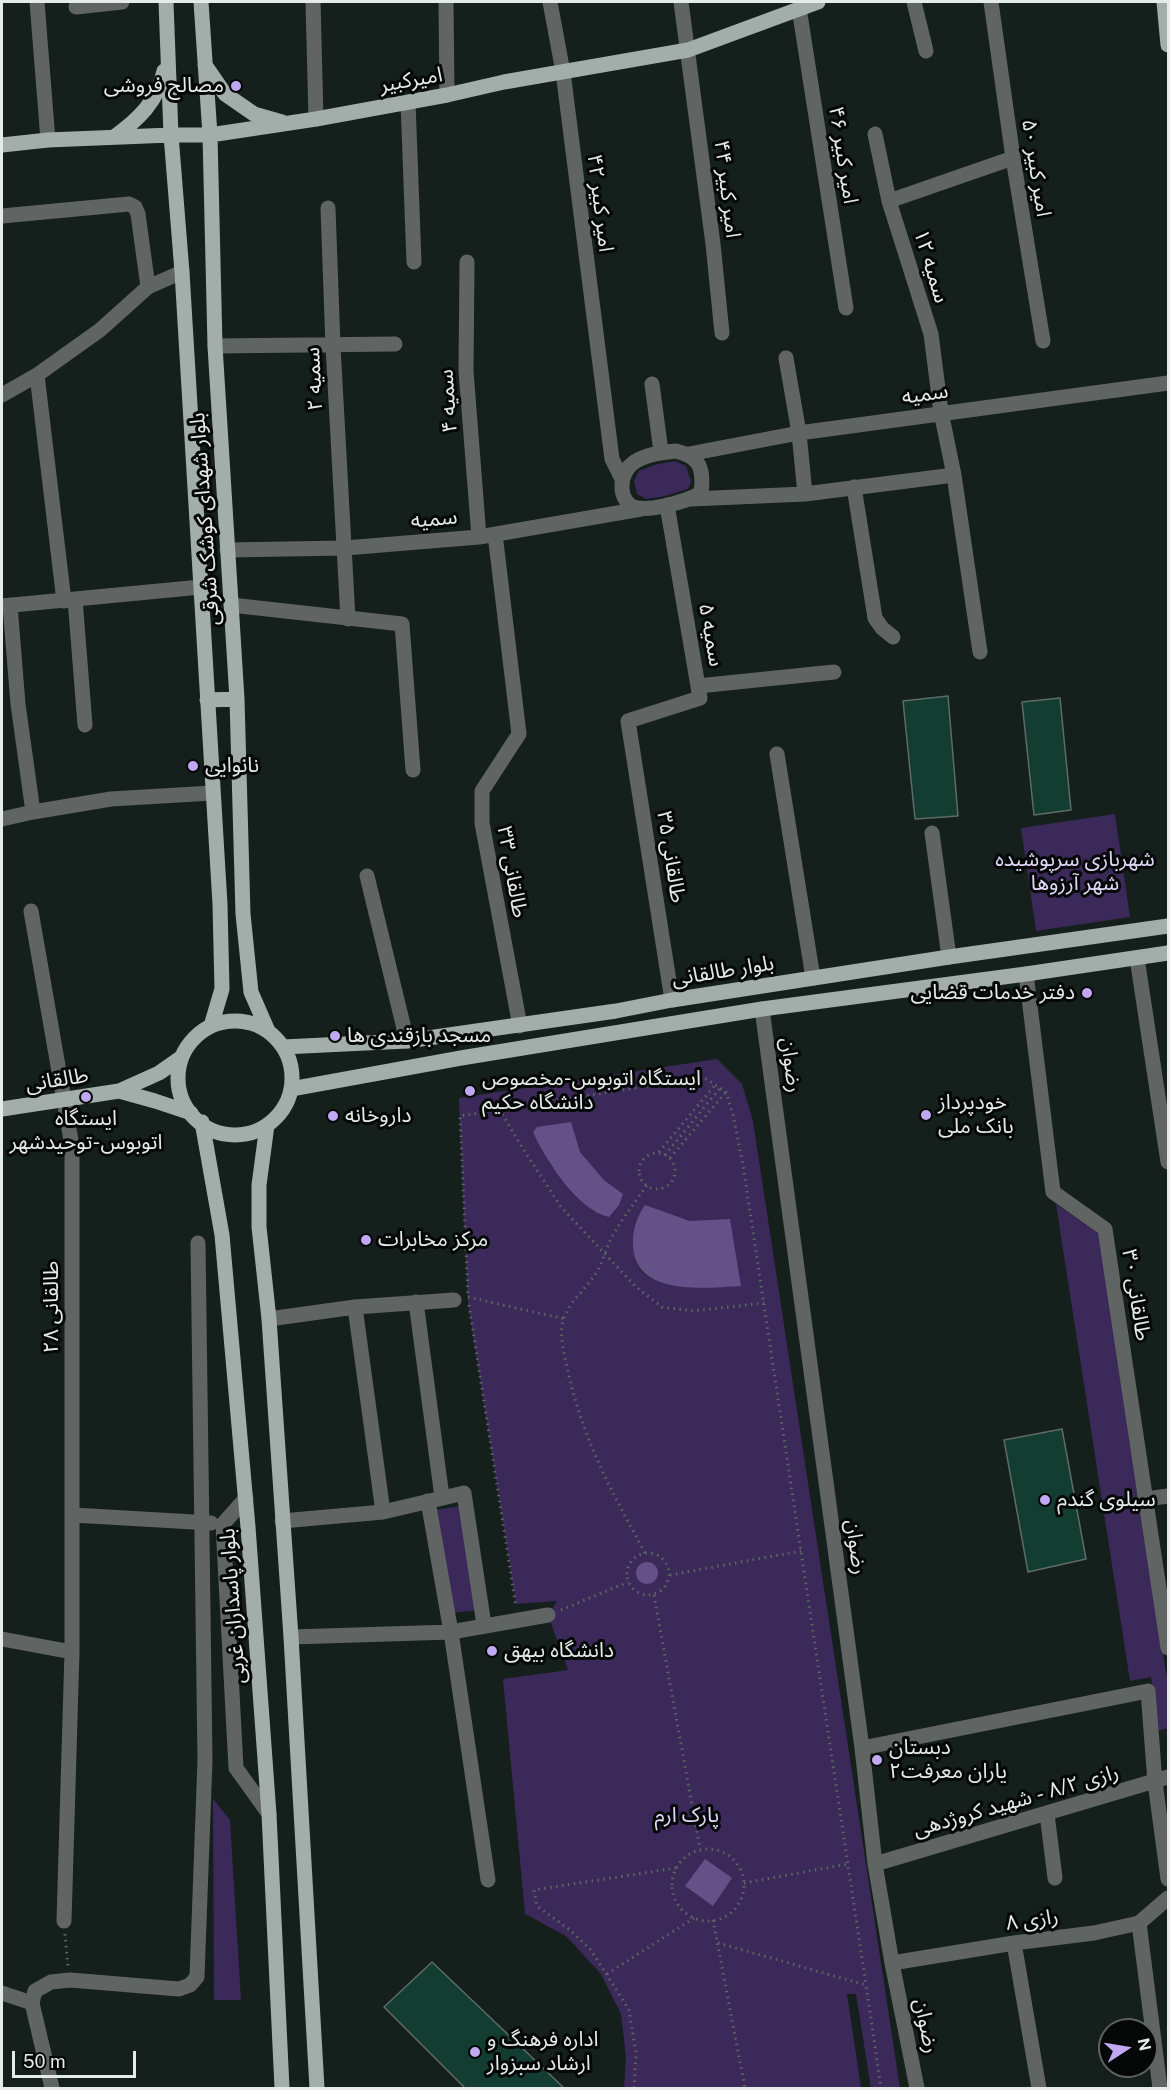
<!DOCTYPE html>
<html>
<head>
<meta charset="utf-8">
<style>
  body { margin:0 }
  #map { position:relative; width:1170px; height:2090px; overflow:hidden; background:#15201c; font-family:"Public Sans",sans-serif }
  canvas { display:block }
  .frame { position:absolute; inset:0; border:3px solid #e4ebe8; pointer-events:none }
  .north { position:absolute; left:1098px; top:2018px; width:60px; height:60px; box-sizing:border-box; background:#050807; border:2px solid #5e6361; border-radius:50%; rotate:78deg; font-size:16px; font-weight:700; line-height:24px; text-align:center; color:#e4ebe8 }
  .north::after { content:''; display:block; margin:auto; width:21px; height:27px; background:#c0a8f3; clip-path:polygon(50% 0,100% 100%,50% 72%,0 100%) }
  .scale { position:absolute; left:12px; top:2051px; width:124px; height:27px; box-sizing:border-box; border:3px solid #e4ebe8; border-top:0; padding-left:8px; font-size:18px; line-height:21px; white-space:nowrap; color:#e4ebe8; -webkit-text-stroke:4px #050807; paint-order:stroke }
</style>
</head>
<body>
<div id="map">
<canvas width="1170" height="2090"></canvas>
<div class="frame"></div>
<div class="north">N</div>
<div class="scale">50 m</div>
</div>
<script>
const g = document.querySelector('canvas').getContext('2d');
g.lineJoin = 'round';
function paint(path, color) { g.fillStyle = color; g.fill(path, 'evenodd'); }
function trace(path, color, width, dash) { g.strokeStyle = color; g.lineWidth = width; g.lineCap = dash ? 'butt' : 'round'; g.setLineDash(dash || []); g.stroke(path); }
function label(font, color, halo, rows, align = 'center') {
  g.font = font + ' "Public Sans","Noto Sans Arabic",sans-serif'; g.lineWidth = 6; g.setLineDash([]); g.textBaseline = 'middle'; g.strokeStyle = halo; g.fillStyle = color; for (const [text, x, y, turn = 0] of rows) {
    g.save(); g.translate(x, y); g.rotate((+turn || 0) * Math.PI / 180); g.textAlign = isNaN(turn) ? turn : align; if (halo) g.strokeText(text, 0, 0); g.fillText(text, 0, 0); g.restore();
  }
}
paint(new Path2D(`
  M675,461L686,466L691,482L688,489L665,496L646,499L637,494L634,481L639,471L654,465Z
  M1115,814L1130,917L1036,931L1021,828Z
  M717,1059L742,1084L753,1121L900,2088H871L856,1994H847L861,2088H624L626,2057L621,2014L601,1974L566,1936L525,1914L503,1679L568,1670L548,1615L557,1601L516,1604L468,1303L459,1098ZM570,1122L579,1152L604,1180L623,1194L593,1211L577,1196L549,1163ZM645,1206L690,1221H705L694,1288C675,1286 646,1284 637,1264C634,1259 635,1251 635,1245C635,1227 636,1221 645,1206Z
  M1056,1204L1099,1234L1168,1686V1728L1158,1731L1151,1677L1130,1681Z
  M463,1506L478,1610L449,1613L435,1510Z
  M213,1799L230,1820L241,2000H214Z`), '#3b295a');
paint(new Path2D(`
  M571,1122L580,1152L604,1180L623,1194L619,1205L609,1217C578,1211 545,1159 533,1132L537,1127Z
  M645,1205L690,1221L730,1219L741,1286C705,1288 634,1297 633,1245C632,1231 637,1216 645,1205Z
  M636 1573a11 11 0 1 1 22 0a11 11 0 1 1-22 0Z
  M705,1859L732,1878L713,1906L685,1886Z`), '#635187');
const building = new Path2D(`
  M948,696L958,816L915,819L903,701Z
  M1060,698L1071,810L1034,815L1022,702Z
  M1062,1429L1086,1559L1028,1572L1004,1440Z
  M432,1962L564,2088H465L384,2007Z`);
paint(building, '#133d31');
trace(building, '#5f6b67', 1.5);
trace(new Path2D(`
  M499,1109L520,1144L561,1207L636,1287L662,1307L693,1311L764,1303
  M659,1152L715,1085
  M639 1171a18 18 0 1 1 36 0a18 18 0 1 1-36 0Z
  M665,1155L720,1088
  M670,1158L726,1092
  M468,1293L460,1116L703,1077L726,1092L733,1115L743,1165L866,1985
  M468,1297L565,1319
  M469,1305L516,1607
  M627 1574a21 21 0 1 1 42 0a21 21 0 1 1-42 0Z
  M645,1553C612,1492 585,1444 569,1376C566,1361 560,1342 562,1326C565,1304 586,1290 596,1273C604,1260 606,1247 613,1235C623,1218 635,1202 647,1185
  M670,1575L801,1551
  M654,1595L700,1849
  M561,1610L628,1582
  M672 1885a36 36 0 1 1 72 0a36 36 0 1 1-72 0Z
  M744,1883L848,1864
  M713,1920L745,2088
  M65,1934L68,1967
  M718,1943L866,1985L881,2088
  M607,1974L694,1918
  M634,2088L636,2053L629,2010L591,1950L570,1930L537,1906L534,1890L676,1868`), '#5d6763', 3, [1.5, 4.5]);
trace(new Path2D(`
  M37,2L48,140
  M313,2L316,119
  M446,2L447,95
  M550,2L563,72L612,459L622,479
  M681,2L713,244L722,333
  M914,2L926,51
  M991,2L1013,158L1043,341
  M76,7L122,2
  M799,8L846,308
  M408,102L414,262
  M875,134L889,201L931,334L941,412L954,475L980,652
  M889,201L1013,158
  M328,208L333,346L348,619
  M2,216L129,204L135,207L138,214L148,287
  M467,262L466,371L479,537
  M215,346L395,344
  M786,358L799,433L805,494
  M37,375L64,601
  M652,384L661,452
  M2,395L37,375L100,330L148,287L182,272
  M676,451C701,457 704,470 701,493C688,501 642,515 630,505C625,501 622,494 622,488C621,458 652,453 676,451Z
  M689,454L799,433L1168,383
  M854,487L875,618L882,628L893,637
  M691,499L805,494L954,475
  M667,505L700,698L628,721L672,1000
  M495,534L519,734L482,791V823L520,1026
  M227,550L345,548L479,537L641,509
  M75,599L85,725
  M10,605L18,704L33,812
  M231,605L402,624L413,770
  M2,606L201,587
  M698,686L834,672
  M777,754L813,978
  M2,819L33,812L111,799L212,793
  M932,833L949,957
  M367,876L407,1041
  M1137,958L1168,1162
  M1026,974L1053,1192L1105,1229L1168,1648
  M762,1009L862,1748L875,1864L892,1963L917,2088
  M416,1302L442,1497
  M355,1307L383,1512
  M269,1319L355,1307L454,1300
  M246,1498L223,1524L236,1768L269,1814
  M1146,1499L1168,1496
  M428,1501L451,1632L488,1880
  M73,1515L211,1523
  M282,1521L383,1512L464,1493L484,1625
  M291,1637L451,1632L548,1615
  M2,1639L72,1652V1146L31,911
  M862,1748L1148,1691L1155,1782L1168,1879
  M1047,1814L1055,1878
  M875,1864L1168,1777
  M64,1921L72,1652
  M1139,1923L1160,2088
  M1014,1943L1039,2088
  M892,1963L1014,1943L1094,1933L1139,1923L1168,1898
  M2,1993L32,2003
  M32,2003L35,1991L51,1982L70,1980L179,1989L190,1985L197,1977L205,1760L198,1243
  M32,2003L52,2088`), '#606563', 15);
trace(new Path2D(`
  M166,2L171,135L182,272L220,904L222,989L211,1026
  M201,2L210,135L215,346L237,699L243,914L251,992L268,1031
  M1164,2L1168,45
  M205,65L225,94L254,114L282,122
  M114,137C138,120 158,101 164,71
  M2,145L48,140L171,135H210L316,119L447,95L504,82L688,50L818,2
  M207,700L237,699
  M178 1078a57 57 0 1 1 114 0a57 57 0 1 1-114 0Z
  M283,1047L407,1041L616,1011L672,1000L949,957L1168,926
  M182,1057L159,1073L119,1091L155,1101L191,1113
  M291,1089L461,1058L762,1009L1026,974L1168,953
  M2,1109L119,1091
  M202,1122L222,1235L248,1527L269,1814L282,2088
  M267,1125L259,1185V1227L269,1319L291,1637L317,2088`), '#a3aeaa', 15);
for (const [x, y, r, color] of [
  [236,86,6,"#c0a8f3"],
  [193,766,6,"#c0a8f3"],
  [1087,993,6,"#c0a8f3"],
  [335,1036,6,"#c0a8f3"],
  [470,1091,6,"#c0a8f3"],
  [86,1097,6,"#c0a8f3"],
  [926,1115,6,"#c0a8f3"],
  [333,1116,6,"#c0a8f3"],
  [366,1240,6,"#c0a8f3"],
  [1045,1500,6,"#c0a8f3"],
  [492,1651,6,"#c0a8f3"],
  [877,1760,6,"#c0a8f3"],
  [475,2052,6,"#c0a8f3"]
]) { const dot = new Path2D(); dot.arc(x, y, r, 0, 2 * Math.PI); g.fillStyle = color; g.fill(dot); trace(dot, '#050807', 2); }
label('21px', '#e4ebe8', '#050807', [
  ["امیرکبیر",411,80,-10],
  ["امیر کبیر ۴۶",843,155,81],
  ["امیر کبیر ۵۰",1036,168,81],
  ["امیر کبیر ۴۴",727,189,83],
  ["امیر کبیر ۴۲",600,203,83],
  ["سمیه ۱۲",931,266,73],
  ["سمیه ۲",314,379,-93],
  ["سمیه",925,394,-8],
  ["سمیه ۴",448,401,-94],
  ["بلوار شهدای کوشک شرقی",205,519,-94],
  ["سمیه",434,519,-5],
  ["سمیه ۵",711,635,80],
  ["طالقانی ۳۵",671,857,81],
  ["طالقانی ۳۳",512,872,80],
  ["بلوار طالقانی",723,971,-9],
  ["رضوان",791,1065,82],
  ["طالقانی",57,1080,-9],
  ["طالقانی ۳۰",1136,1295,81],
  ["طالقانی ۲۸",52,1307,-90],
  ["رضوان",856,1547,82],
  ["بلوار پاسداران غربی",233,1606,-94],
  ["رازی ۸/۲ - شهید کروژدهی",1016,1801,-16],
  ["رازی ۸",1032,1920,-8],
  ["رضوان",926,2026,78]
]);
label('21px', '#e4ebe8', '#050807', [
  ["مصالح فروشی",224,86,"right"],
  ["نانوایی",205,766],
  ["دفتر خدمات قضایی",1075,993,"right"],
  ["مسجد بازقندی ها",347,1036],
  ["ایستگاه اتوبوس-مخصوص",482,1079],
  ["دانشگاه حکیم",482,1103],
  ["خودپرداز",938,1103],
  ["بانک ملی",938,1127],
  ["داروخانه",345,1116],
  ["ایستگاه",86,1119,"center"],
  ["اتوبوس-توحیدشهر",86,1143,"center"],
  ["مرکز مخابرات",378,1240],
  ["سیلوی گندم",1057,1500],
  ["دانشگاه بیهق",504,1651],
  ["دبستان",889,1748],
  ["یاران معرفت۲",889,1772],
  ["اداره فرهنگ و",487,2040],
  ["ارشاد سبزوار",487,2064]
], 'left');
label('21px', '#e0d6f8', '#050807', [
  ["شهربازی سرپوشیده",1075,860],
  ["شهر آرزوها",1075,884],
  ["پارک ارم",687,1816]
]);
</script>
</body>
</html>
